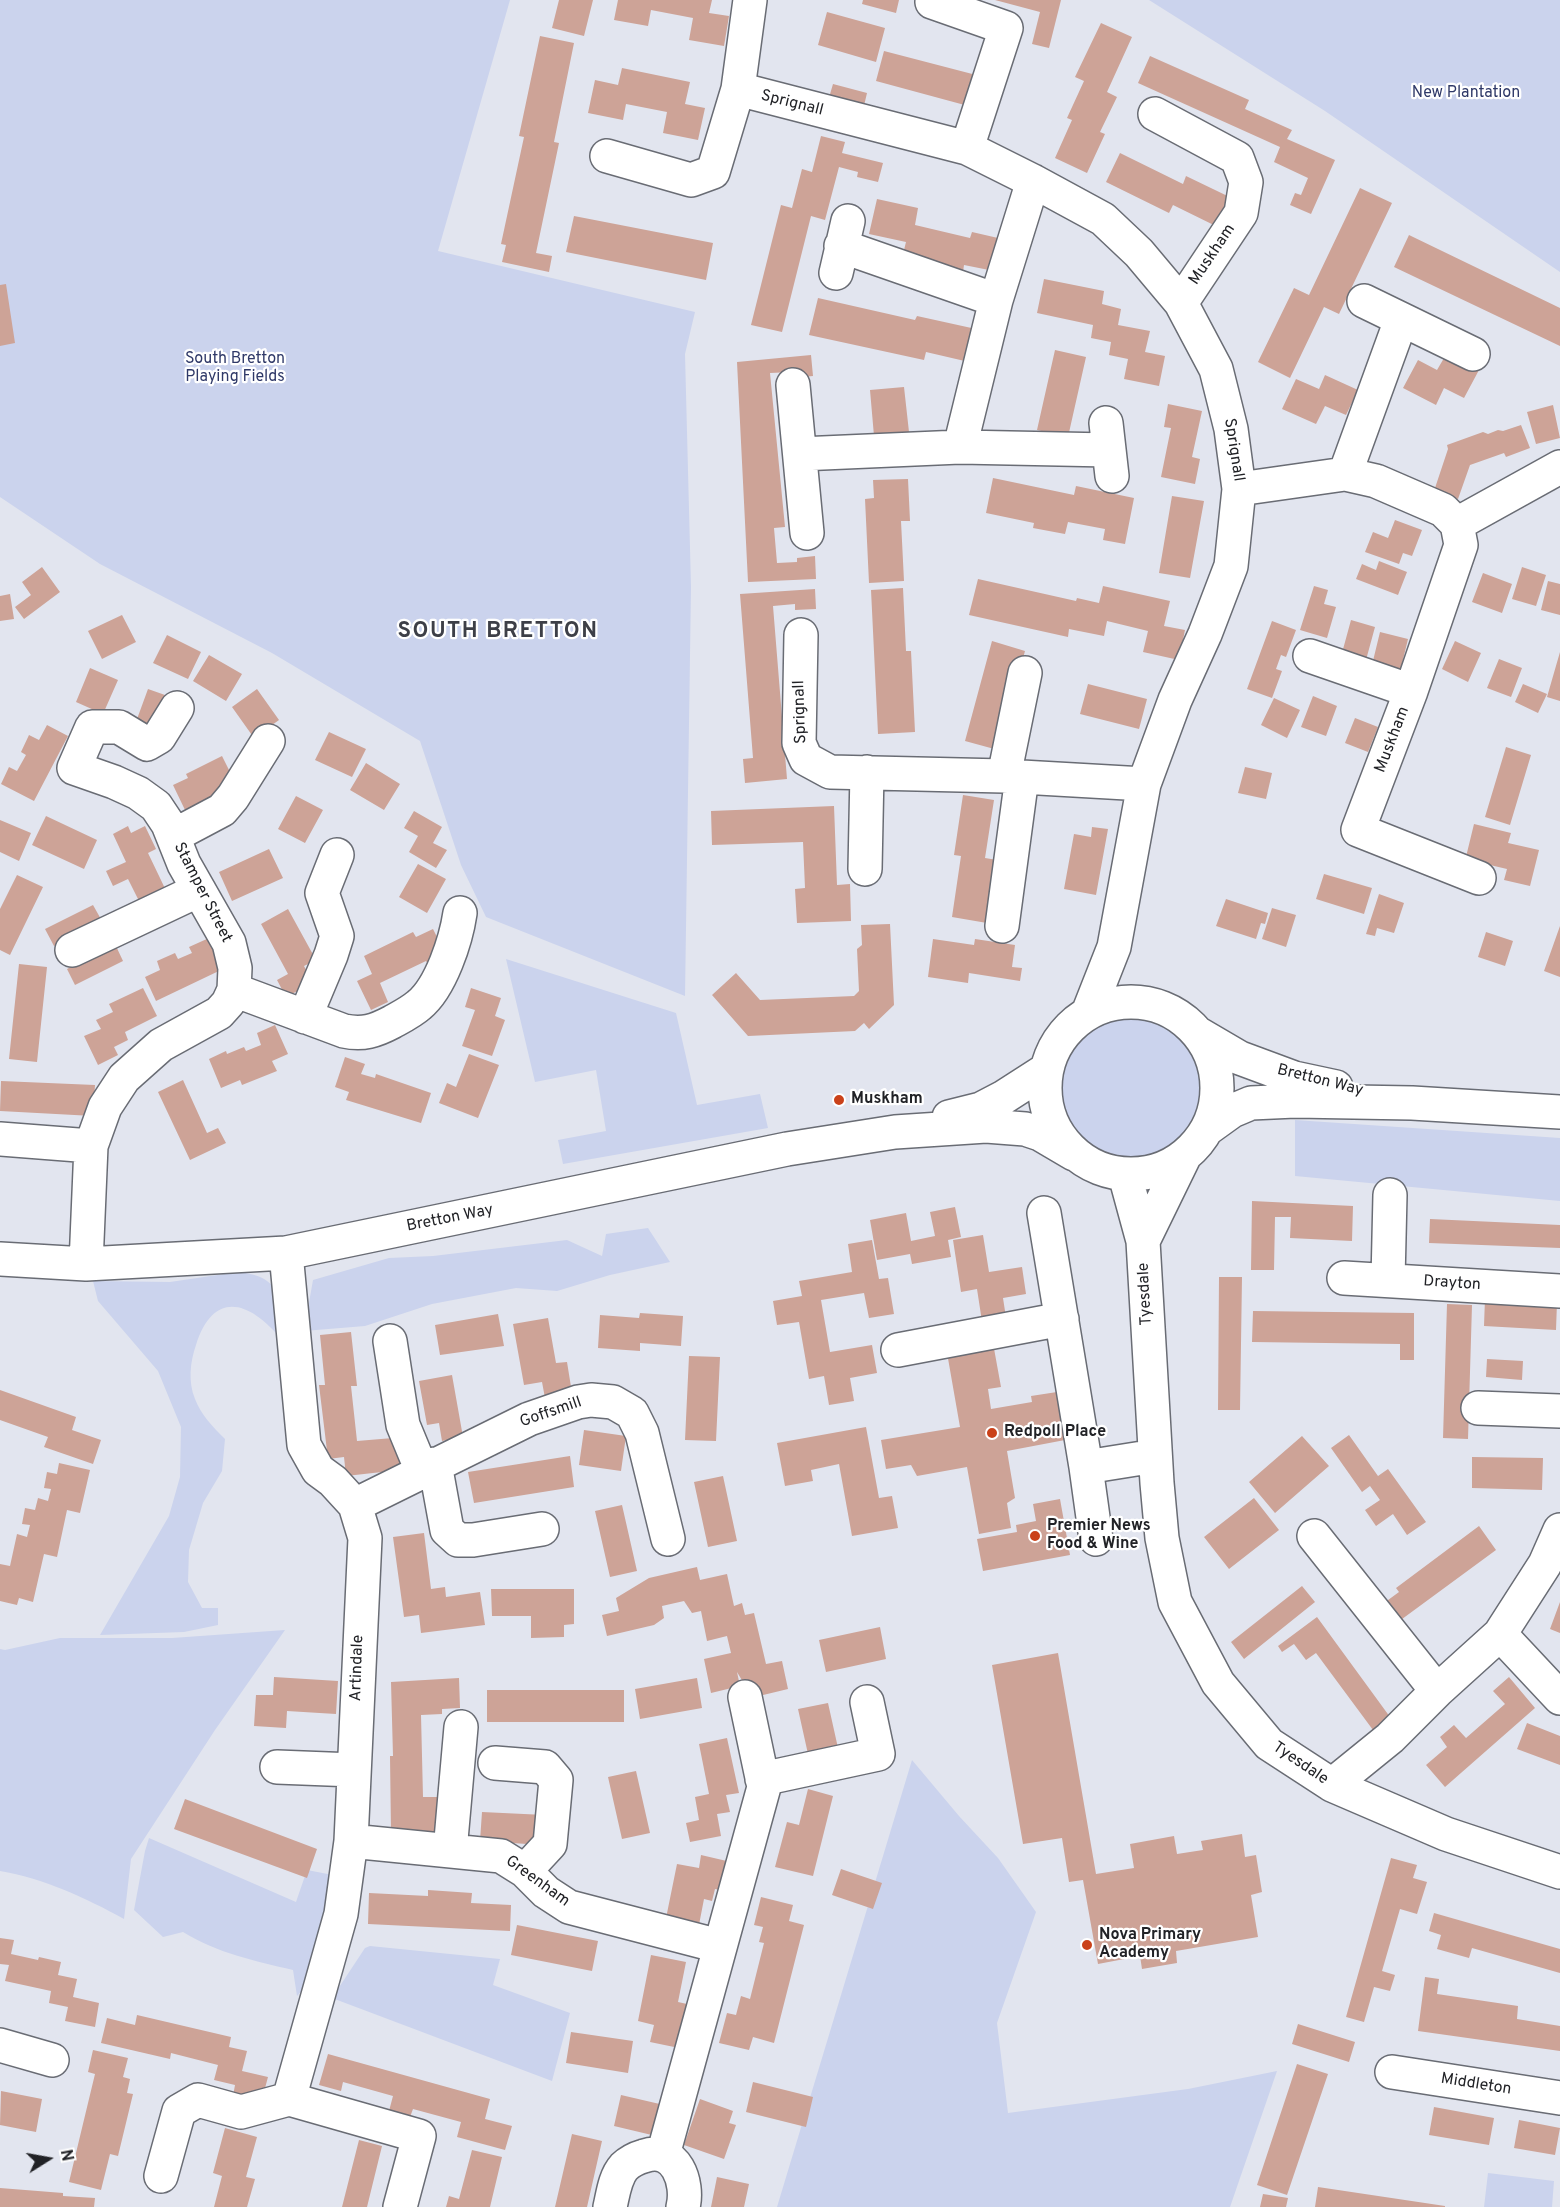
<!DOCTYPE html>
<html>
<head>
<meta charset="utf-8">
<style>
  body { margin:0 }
  #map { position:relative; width:1560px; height:2207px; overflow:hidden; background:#e2e5ef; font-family:Overpass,sans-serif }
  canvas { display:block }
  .north { position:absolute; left:18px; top:2129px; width:60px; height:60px; -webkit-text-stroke:4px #fff; paint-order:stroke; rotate:79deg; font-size:16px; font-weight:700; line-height:24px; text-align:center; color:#212226 }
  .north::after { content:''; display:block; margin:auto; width:21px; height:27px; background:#212226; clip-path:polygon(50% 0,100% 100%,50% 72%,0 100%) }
</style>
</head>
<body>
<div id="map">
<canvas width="1560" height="2207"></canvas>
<div class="north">N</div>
</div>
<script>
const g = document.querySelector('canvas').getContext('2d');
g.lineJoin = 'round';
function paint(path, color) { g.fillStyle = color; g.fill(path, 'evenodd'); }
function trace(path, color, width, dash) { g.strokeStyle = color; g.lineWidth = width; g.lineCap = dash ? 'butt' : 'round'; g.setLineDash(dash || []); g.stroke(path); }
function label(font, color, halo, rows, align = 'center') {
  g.font = font + ' Overpass,sans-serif'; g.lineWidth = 4.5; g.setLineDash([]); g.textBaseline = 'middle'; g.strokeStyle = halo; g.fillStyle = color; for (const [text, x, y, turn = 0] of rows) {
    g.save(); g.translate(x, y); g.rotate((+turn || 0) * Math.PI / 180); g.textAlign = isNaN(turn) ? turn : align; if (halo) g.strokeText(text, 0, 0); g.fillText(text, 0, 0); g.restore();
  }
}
paint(new Path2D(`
  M0,0H510L438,251L695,312L685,354L691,587L685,996L486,917L461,865L420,741L272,653L100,564L0,497Z
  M1149,0H1560V272L1325,111Z
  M506,959L676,1013L697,1105L760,1094L768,1128L563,1164L558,1140L606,1131L596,1070L535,1082Z
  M1045 1088a86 86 0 1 1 172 0a86 86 0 1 1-172 0Z
  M1295,1120L1560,1138V1201L1295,1176Z
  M648,1228L670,1262L610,1275L557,1291L516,1288L432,1304L365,1326L304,1331L313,1280L389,1258L433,1256L567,1240L602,1256L606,1234Z
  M238,1272C286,1277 278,1301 282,1340C251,1302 214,1288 196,1345C190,1362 188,1382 195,1399C201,1415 213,1427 225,1439L222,1471L203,1503L189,1550L188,1582L202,1608H218V1625L184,1632L100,1635L169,1516L180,1477L181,1427L158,1371L98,1301L93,1281L170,1282Z
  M285,1630L215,1730L131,1859L124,1919C86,1898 43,1878 0,1871V1649L5,1650L60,1638H172Z
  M912,1760L959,1816L998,1858L1036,1912L997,2023L1008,2113L1188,2089L1277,2071L1230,2207H777Z
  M149,1838L296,1902L307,1870L338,1876L312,1979L297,1996L293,1970C255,1961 217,1953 183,1932L163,1937L134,1910L145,1851Z
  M370,1946L500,1959L493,1985L570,2013L552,2081L332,1998L365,1948Z
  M1488,2173L1554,2181L1552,2207H1484Z`), '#cbd3ed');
paint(new Path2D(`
  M559,0H593L584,36L552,28Z
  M618,0H712L709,13L729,16L724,46L689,40L693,18L651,10L648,26L614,20Z
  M863,0H899L896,13L862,4Z
  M995,0H1061L1049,48L1032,44L1040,12Z
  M827,12L885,28L876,62L818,45Z
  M1101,23L1132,37L1107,92L1117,97L1100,132L1105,134L1087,173L1055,158L1072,120L1067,118L1084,81L1075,77Z
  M540,36L574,43L554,142L559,143L536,253L552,256L549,272L502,262L506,245L501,244L524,137L519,136Z
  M884,51L980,76L972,107L876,81Z
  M1150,56L1249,100L1245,109L1292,130L1287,139L1335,160L1311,214L1290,205L1295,193L1301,195L1308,178L1274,162L1280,147L1138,83Z
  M622,68L690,82L685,104L705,108L698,140L663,133L667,112L626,104L623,120L588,113L595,80L618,85Z
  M833,84L867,93L863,110L828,101Z
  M821,136L845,142L842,153L883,163L878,182L857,177L858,172L839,167L825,220L811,216L782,332L751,325L781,205L792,208L802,169L812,172Z
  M1120,153L1183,184L1186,176L1242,203L1228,232L1173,205L1169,213L1106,182Z
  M1360,188L1392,203L1339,314L1324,307L1290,378L1258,362L1294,288L1309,295Z
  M877,199L918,208L915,225L970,238L972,232L1011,241L1004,273L964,265L963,272L902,258L906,242L869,234Z
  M574,216L713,243L706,280L566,252Z
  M1409,235L1560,308V346L1394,267Z
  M1044,279L1104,291L1102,304L1121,309L1118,325L1150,331L1145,352L1165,356L1159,386L1124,379L1128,359L1109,355L1111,342L1091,338L1093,325L1037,313Z
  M6,284L15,343L0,346V285Z
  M818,298L915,320L917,316L976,329L969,362L926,352L924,360L809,335Z
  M1055,350L1086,357L1068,437L1037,430Z
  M1447,353L1479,370L1464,398L1444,388L1436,405L1403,388L1418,360L1437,370Z
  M811,355L813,376L793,378L792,372L770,373L785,527L774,528L777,563L797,562V558L815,556L816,579L748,582L737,362Z
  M1325,375L1358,390L1346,415L1325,406L1316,424L1282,409L1296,379L1319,389Z
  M904,387L909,432L874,436L870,390Z
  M1168,404L1202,411L1192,457L1200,459L1195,484L1161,477L1171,428L1164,427Z
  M1553,405L1560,438L1536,444L1527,412Z
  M1521,425L1530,448L1506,457L1504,453L1470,465L1458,499L1434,491L1448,449L1447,445L1483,432L1488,434L1498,430L1503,431Z
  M993,478L1074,495L1076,486L1134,498L1125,544L1103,540L1105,529L1068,522L1065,534L1033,528L1034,523L986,513Z
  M908,479L910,521H901L904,581L869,583L865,499L874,498L873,480Z
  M1172,496L1204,501L1190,578L1159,573Z
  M1395,520L1422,530L1412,556L1403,553L1399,564L1365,552L1373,532L1388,538Z
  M1379,561L1407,572L1398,595L1356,579L1362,564L1376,570Z
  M42,567L60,592L24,619L15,607L31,595L22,582Z
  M1522,567L1546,575L1536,606L1512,599Z
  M1483,573L1512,584L1502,613L1472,602Z
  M978,579L1076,601L1077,598L1099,603L1103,586L1170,601L1164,626L1185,630L1179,660L1143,652L1148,631L1107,621L1104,636L1069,629L1068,637L969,615Z
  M1548,581L1560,584V615L1541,610Z
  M1314,586L1328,590L1324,604L1336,607L1327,638L1300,630Z
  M903,588L906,651H911L915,732L878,734L871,590Z
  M815,589L816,609L795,610V604L773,606L787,779L745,783L743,759L753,758L740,594Z
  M10,594L14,619L0,621V596Z
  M122,615L136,642L102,659L88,631Z
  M1351,620L1375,627L1366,660L1342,653Z
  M1272,621L1296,630L1286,657L1281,655L1276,669L1282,671L1272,698L1247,689Z
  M1380,632L1408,639L1400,672L1372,665Z
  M167,635L201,652L188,679L153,663Z
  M992,641L1025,651L998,750L965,741Z
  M1455,641L1481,653L1468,682L1442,669Z
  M1560,652V701L1547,697Z
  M209,655L242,674L226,701L193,681Z
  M1499,659L1522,668L1511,697L1487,688Z
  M90,668L118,680L103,714L76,702Z
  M1088,684L1147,699L1139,729L1080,714Z
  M1523,684L1547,694L1538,713L1515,702Z
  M148,689L165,695L150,736L133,730Z
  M257,689L279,720L254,738L232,707Z
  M1313,696L1337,706L1326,736L1301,727Z
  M1274,698L1300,710L1287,738L1261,725Z
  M1355,718L1378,727L1368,752L1345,743Z
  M47,725L68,736L34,801L1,784L9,767L17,771L26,755L21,752L29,735L39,740Z
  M329,732L366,749L352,777L315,760Z
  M1506,747L1531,755L1510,825L1485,817Z
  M222,756L237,786L185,810L173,785L188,778L186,774Z
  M366,763L400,784L384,810L350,790Z
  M1245,767L1272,773L1266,799L1238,793Z
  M963,795L994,800L985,858L997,860L987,923L952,917L961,856L954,855Z
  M296,796L323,810L305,843L278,829Z
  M834,806L837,885L850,884L851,921L797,923L795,889L805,888L803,842L712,845L711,811Z
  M414,811L442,827L433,843L447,850L436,868L409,852L418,836L404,828Z
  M46,816L97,840L84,869L32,845Z
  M0,820L31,833L19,861L0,852Z
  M1474,824L1511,833L1508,843L1539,850L1530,886L1504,880L1507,869L1490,865L1488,871L1464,865Z
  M128,826L131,833L145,826L156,849L148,853L171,901L145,913L128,879L113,886L106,871L126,862L113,834Z
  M1092,827L1108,829L1096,895L1064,889L1074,834L1091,837Z
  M269,849L283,878L232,901L219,872Z
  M418,864L446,879L427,913L399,897Z
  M1324,874L1372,888L1364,914L1316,899Z
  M17,875L43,887L10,955L0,950V909Z
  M1379,894L1404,903L1394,933L1377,928L1375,936L1366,934Z
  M1226,899L1268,913L1265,924L1261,923L1256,939L1216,926Z
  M93,905L102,921L54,946L45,929Z
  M1272,908L1296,915L1286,947L1262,939Z
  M288,909L316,960L304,966L313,983L286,997L277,980L288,974L261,924Z
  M890,924L894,1005L869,1029L864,1023L855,1031L748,1036L712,995L736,973L760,1000L854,996L859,991L857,949L862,945L861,925Z
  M1560,926V977L1544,971Z
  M433,929L447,957L429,966L426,961L380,983L388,1002L371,1010L357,981L372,974L364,956L413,932L416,937Z
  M1486,932L1513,941L1505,966L1478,957Z
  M209,938L223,969L156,1001L145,977L160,970L157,961L175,953L178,959L192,953L189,947Z
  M933,939L974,945L975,939L1015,945L1012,967L1022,968L1020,981L969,973L968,983L928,977Z
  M115,944L123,961L75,985L67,969Z
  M19,964L47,967L37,1062L9,1059Z
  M143,988L157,1016L125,1032L128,1040L114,1047L118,1055L98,1065L84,1036L101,1029L96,1020L113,1012L109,1004Z
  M471,988L501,998L495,1016L505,1020L492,1056L462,1046L475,1010L465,1007Z
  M275,1025L288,1054L272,1061L277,1071L242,1085L240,1080L221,1088L209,1059L226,1051L227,1054L244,1047L246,1051L261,1045L257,1033Z
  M469,1054L499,1065L478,1118L439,1103L447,1083L456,1087Z
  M345,1057L365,1064L361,1074L375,1078L376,1074L431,1093L421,1123L346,1100L349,1092L335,1087Z
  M183,1080L207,1133L218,1128L226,1143L190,1160L158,1092Z
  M1,1081L95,1085L93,1116L0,1111Z
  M1252,1201L1353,1206L1352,1241L1290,1238L1291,1217H1275L1274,1270H1251Z
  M955,1207L961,1237L948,1240L951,1257L912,1264L910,1254L877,1260L870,1220L906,1213L911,1241L935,1236L930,1212Z
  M1430,1219L1560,1225V1248L1429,1243Z
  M983,1235L989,1272L1022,1267L1026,1294L1003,1298L1007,1324L983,1328L977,1289L961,1292L953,1240Z
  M872,1240L879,1279L888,1278L894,1314L869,1318L864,1293L821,1300L830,1352L872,1345L877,1373L850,1378L854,1401L829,1405L824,1376L809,1379L799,1322L777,1325L773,1301L802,1296L799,1281L852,1272L848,1244Z
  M1219,1277H1242L1240,1410H1218Z
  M1485,1298L1557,1302L1556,1330L1484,1326Z
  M1447,1304L1472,1305L1468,1439L1443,1438Z
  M1253,1311L1414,1313V1360H1400V1344L1252,1342Z
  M640,1313L683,1316L681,1346L640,1343V1351L598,1348L600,1315L639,1318Z
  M498,1314L504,1346L440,1355L435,1325Z
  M548,1318L556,1363L567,1362L572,1393L545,1398L542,1382L524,1385L513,1324Z
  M351,1332L357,1386H351L357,1441L405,1437L409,1469L346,1476L344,1457L328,1459L319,1385H325L320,1335Z
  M993,1343L1001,1387L988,1389L991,1409L1032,1402L1031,1396L1057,1392L1065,1440L1007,1451L1015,1498L1007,1503L1011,1528L979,1534L967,1467L917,1476L911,1465L886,1469L881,1440L960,1427L946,1347Z
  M689,1356L720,1357L716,1441L685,1440Z
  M1487,1359L1523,1361L1522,1380L1486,1377Z
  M452,1375L463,1437L442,1441L439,1423L427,1425L419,1381Z
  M0,1390L76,1417L72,1430L101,1440L93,1464L44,1447L48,1437L0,1420Z
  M866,1427L879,1498L892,1496L898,1528L852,1536L839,1464L811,1470L813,1481L785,1486L777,1443Z
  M584,1430L626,1436L621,1471L579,1465Z
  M1349,1435L1378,1476L1388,1469L1426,1522L1407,1535L1393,1514L1376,1526L1365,1510L1380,1500L1370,1486L1362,1492L1331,1448Z
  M1302,1436L1329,1466L1275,1513L1249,1482Z
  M570,1456L574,1487L474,1503L468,1472Z
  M1472,1457L1543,1458L1542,1490L1472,1488Z
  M59,1463L90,1470L80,1513L67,1510L57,1557L44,1554L33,1602L19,1598L17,1605L0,1601V1564L10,1566L17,1534L27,1537L30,1525L22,1524L25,1508L35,1510L38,1498L48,1501L51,1489L44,1488L47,1472L57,1474Z
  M723,1476L737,1541L708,1547L694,1482Z
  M1254,1498L1279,1530L1229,1569L1204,1537Z
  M1060,1499L1070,1555L983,1571L977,1539L1017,1532L1016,1525L1036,1521L1033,1504Z
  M622,1505L637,1571L610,1577L595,1511Z
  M1479,1526L1496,1550L1398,1622L1384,1603L1399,1592L1396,1588Z
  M424,1533L431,1589L445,1587L446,1597L480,1592L485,1625L421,1633L419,1615L404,1617L393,1537Z
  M697,1567L700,1580L727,1574L734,1606L742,1603L745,1615L754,1613L766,1664L782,1661L788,1689L759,1696L757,1685L746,1687L737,1672L740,1686L711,1693L704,1659L731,1653L727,1636L707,1641L701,1611L692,1613L684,1601L662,1606L664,1618L654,1625L607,1636L602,1615L619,1611L616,1598L649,1578Z
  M1302,1586L1315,1602L1244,1659L1231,1642Z
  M491,1589H574V1624L564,1625V1637L531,1638V1616H492Z
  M1560,1602V1633L1550,1629Z
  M1317,1617L1390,1717L1373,1730L1316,1653L1306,1660L1294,1644L1282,1652L1278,1646Z
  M880,1627L886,1659L826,1672L819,1640Z
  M1058,1653L1096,1874L1134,1868L1130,1844L1174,1836L1177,1854L1203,1850L1201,1841L1242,1834L1245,1857L1256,1855L1262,1892L1251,1895L1258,1937L1176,1951L1177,1963L1142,1969L1140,1956L1098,1964L1083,1880L1069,1882L1062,1838L1023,1844L992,1665Z
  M274,1677L338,1681L336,1714L287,1711L286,1728L254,1726L256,1695H273Z
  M1509,1677L1535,1708L1445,1787L1426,1765L1447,1747L1440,1737L1454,1725L1466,1738L1505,1704L1493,1691Z
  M459,1678L460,1708L442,1709V1714L421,1715L423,1797H437V1807L453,1832L391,1833L390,1756H393L391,1682Z
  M697,1678L702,1708L640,1719L635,1689Z
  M487,1690H624V1722H487Z
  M828,1703L842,1766L812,1772L798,1709Z
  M1527,1723L1560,1736V1765L1517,1749Z
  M727,1738L739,1793L726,1795L730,1812L717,1814L721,1836L690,1842L686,1823L699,1820L695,1797L709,1794L699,1744Z
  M636,1771L650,1833L622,1839L608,1777Z
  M808,1789L833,1796L813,1876L775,1867L787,1822L799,1825Z
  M185,1799L317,1849L307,1878L174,1829Z
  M482,1812L545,1815L543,1845L480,1841Z
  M701,1855L731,1862L725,1891L715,1889L712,1901L704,1899L697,1935L664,1928L677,1864L699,1868Z
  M1391,1858L1417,1865L1413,1878L1427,1882L1417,1914L1400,1909L1382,1971L1395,1975L1390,1991L1374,1987L1364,2022L1346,2017Z
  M841,1869L882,1883L873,1909L832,1895Z
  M428,1890L472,1893L471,1903L511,1905L510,1931L368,1924L369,1893L428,1896Z
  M761,1897L793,1905L789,1921L804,1925L774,2043L753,2037L749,2050L719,2043L727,2013L736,2015L741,1996L750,1999L764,1943L759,1942L763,1927L754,1925Z
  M1434,1913L1560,1949V1973L1472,1948L1469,1958L1437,1949L1441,1935L1429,1931Z
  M517,1925L598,1941L592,1971L511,1955Z
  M0,1938L14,1940L11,1954L38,1960L39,1957L61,1962L58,1975L77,1979L73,1997L99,2003L95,2027L65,2021L68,2007L49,2003L51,1991L5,1981L9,1965L0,1964Z
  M651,1955L686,1962L678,2002L687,2004L679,2048L650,2042L654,2025L638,2021Z
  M1425,1977L1439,1979L1437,1994L1518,2006L1517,2019L1560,2026V2051L1418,2031Z
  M137,2015L231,2037L229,2047L247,2051L242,2071L268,2077L261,2103L233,2096L235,2085L214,2080L218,2065L171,2053L170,2059L101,2043L107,2018L135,2025Z
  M1298,2024L1355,2042L1349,2062L1292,2044Z
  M571,2032L633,2041L628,2073L566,2063Z
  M93,2050L128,2058L123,2077L130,2079L127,2093L133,2094L118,2156L110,2154L101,2190L69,2182L95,2074L88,2072Z
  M328,2054L490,2099L485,2119L512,2126L505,2150L457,2137L461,2122L413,2109L410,2117L389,2111L393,2096L343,2082L341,2091L319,2085Z
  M1297,2064L1328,2074L1287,2195L1257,2185Z
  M753,2082L813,2097L806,2127L746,2112Z
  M1,2091L42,2099L36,2132L0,2125Z
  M621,2095L664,2105L656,2136L614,2126Z
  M700,2099L733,2111L729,2123L736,2125L724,2159L684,2145Z
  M1434,2107L1494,2118L1489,2145L1429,2135Z
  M1519,2120L1560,2128L1555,2155L1514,2148Z
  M225,2128L257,2137L246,2177L255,2179L247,2207H214L222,2176L213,2173Z
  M572,2134L602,2141L587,2207H555Z
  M359,2140L382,2146L367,2207H342Z
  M472,2150L502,2157L490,2207H446L449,2196L459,2199Z
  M717,2177L749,2184L744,2207H711Z
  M1318,2187L1445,2206V2207H1315Z
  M0,2188L63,2193V2196L95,2198L94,2207H0Z
  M1263,2194L1288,2198L1286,2207H1260Z`), '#cda397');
const minor = new Path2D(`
  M932,2L1006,28L967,148
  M738,89L967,148L1033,181L1103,219L1139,253L1181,303L1216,369L1231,429L1239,489L1231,566L1205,634L1175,700L1144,784L1114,947L1088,1013
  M1155,114L1237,158L1246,182L1241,213L1181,303
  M607,156L691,180L713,172L738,89L750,0
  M841,246L996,300
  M836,273L848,221
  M1364,301L1473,354
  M793,385L807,533
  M1106,423L1112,476
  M960,447L996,300L1033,181
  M800,454L960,447L1109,450
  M1345,474L1401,320
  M1239,489L1345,474L1376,481L1443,510L1457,524L1461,545L1411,691L1358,830L1479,878
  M1457,524L1560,467
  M801,635L799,743L806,759L830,772L1004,776L1144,784
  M1310,656L1411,691
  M1004,776L1025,673
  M173,836L222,810L233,797L268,741
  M865,869L867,772
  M1002,926L1022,777
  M72,950L199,890
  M234,990L344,1031C363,1035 375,1031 392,1022C401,1017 411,1012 419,1005C441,987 456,940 460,913
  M1045 1088a86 86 0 1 1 172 0a86 86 0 1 1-172 0Z
  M305,1017L331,955L337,936L322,893L337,855
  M1199,1034L1240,1058L1294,1078L1336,1087
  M949,1117L981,1109L1004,1097L1046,1070
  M1207,1129L1232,1111L1251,1103L1295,1101L1412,1103L1560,1112
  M0,1139L91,1146
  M1125,1175L1143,1241L1157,1483L1162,1538L1175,1602L1218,1683L1269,1744L1332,1785L1446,1834L1560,1872
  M1044,1213L1086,1467L1096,1539
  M1143,1241L1184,1157
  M286,1253L304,1445L318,1470L333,1481L355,1505L365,1538L351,1841L341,1914L289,2099
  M0,1259L86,1264L286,1253L787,1149L895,1132L986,1126L1025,1129L1040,1134L1074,1154
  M86,1264L91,1146L105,1107L124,1078L161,1045L219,1013L228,1003L234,990L235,968L229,943L184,864L168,824L156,806L138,793L114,782L74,768L92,727H119L147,744L159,737L177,708
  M1344,1278L1560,1291
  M1388,1280L1390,1195
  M390,1341L403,1425L422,1471
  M898,1350L1062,1319
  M1478,1408L1560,1411
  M435,1464L447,1530L458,1540H473L542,1529
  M1086,1467L1155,1456
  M355,1505L529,1419L578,1402L591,1400L613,1402L632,1413L642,1433L668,1539
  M1314,1536L1437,1691
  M1500,1634L1560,1698
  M495,1763L545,1767L556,1780L550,1844L525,1871
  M277,1767L354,1770
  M762,1779L878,1754L867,1702
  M1332,1785L1390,1738L1437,1691L1500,1634L1545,1564L1560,1530
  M351,1841L501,1856L525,1871L546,1892L569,1907L719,1946
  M450,1851L461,1727
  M0,2045L52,2060
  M1392,2072L1560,2098
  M663,2155L764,1787L745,1697
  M161,2176L179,2111L198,2100L241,2112L289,2099L419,2136L400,2207
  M610,2207C613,2194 615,2177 624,2167C629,2162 637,2158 644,2156C676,2145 689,2183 683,2207`);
trace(minor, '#696c74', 36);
trace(minor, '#fff', 33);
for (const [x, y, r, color] of [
  [839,1100,6,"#ca4119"],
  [992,1433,6,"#ca4119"],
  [1035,1536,6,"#ca4119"],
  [1087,1945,6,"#ca4119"]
]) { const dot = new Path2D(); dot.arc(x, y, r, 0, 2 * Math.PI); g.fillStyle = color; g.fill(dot); trace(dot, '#fff', 2); }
label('16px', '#2f3968', '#fff', [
  ["New Plantation",1466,94],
  ["South Bretton",235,360],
  ["Playing Fields",235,378]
]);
label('16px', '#212226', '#fff', [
  ["Sprignall",792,104,14],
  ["Muskham",1213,255,-56],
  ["Sprignall",1233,450,81],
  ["Sprignall",801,712,-92],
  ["Muskham",1393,740,-69],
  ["Stamper Street",202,893,63],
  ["Bretton Way",1320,1081,14],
  ["Bretton Way",450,1219,-11],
  ["Drayton",1452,1284,4],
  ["Tyesdale",1146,1294,-93],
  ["Goffsmill",551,1413,-19],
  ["Artindale",358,1668,-88],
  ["Tyesdale",1300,1764,34],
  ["Greenham",537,1882,36],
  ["Middleton",1476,2085,9]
]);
label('bold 16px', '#212226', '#fff', [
  ["Muskham",851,1100],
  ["Redpoll Place",1004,1433],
  ["Premier News",1047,1527],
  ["Food & Wine",1047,1545],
  ["Nova Primary",1099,1936],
  ["Academy",1099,1954]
], 'left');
g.letterSpacing = '1.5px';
label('bold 22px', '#3d3f47', '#fff', [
  ["SOUTH BRETTON",498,633]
]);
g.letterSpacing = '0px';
</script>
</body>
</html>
